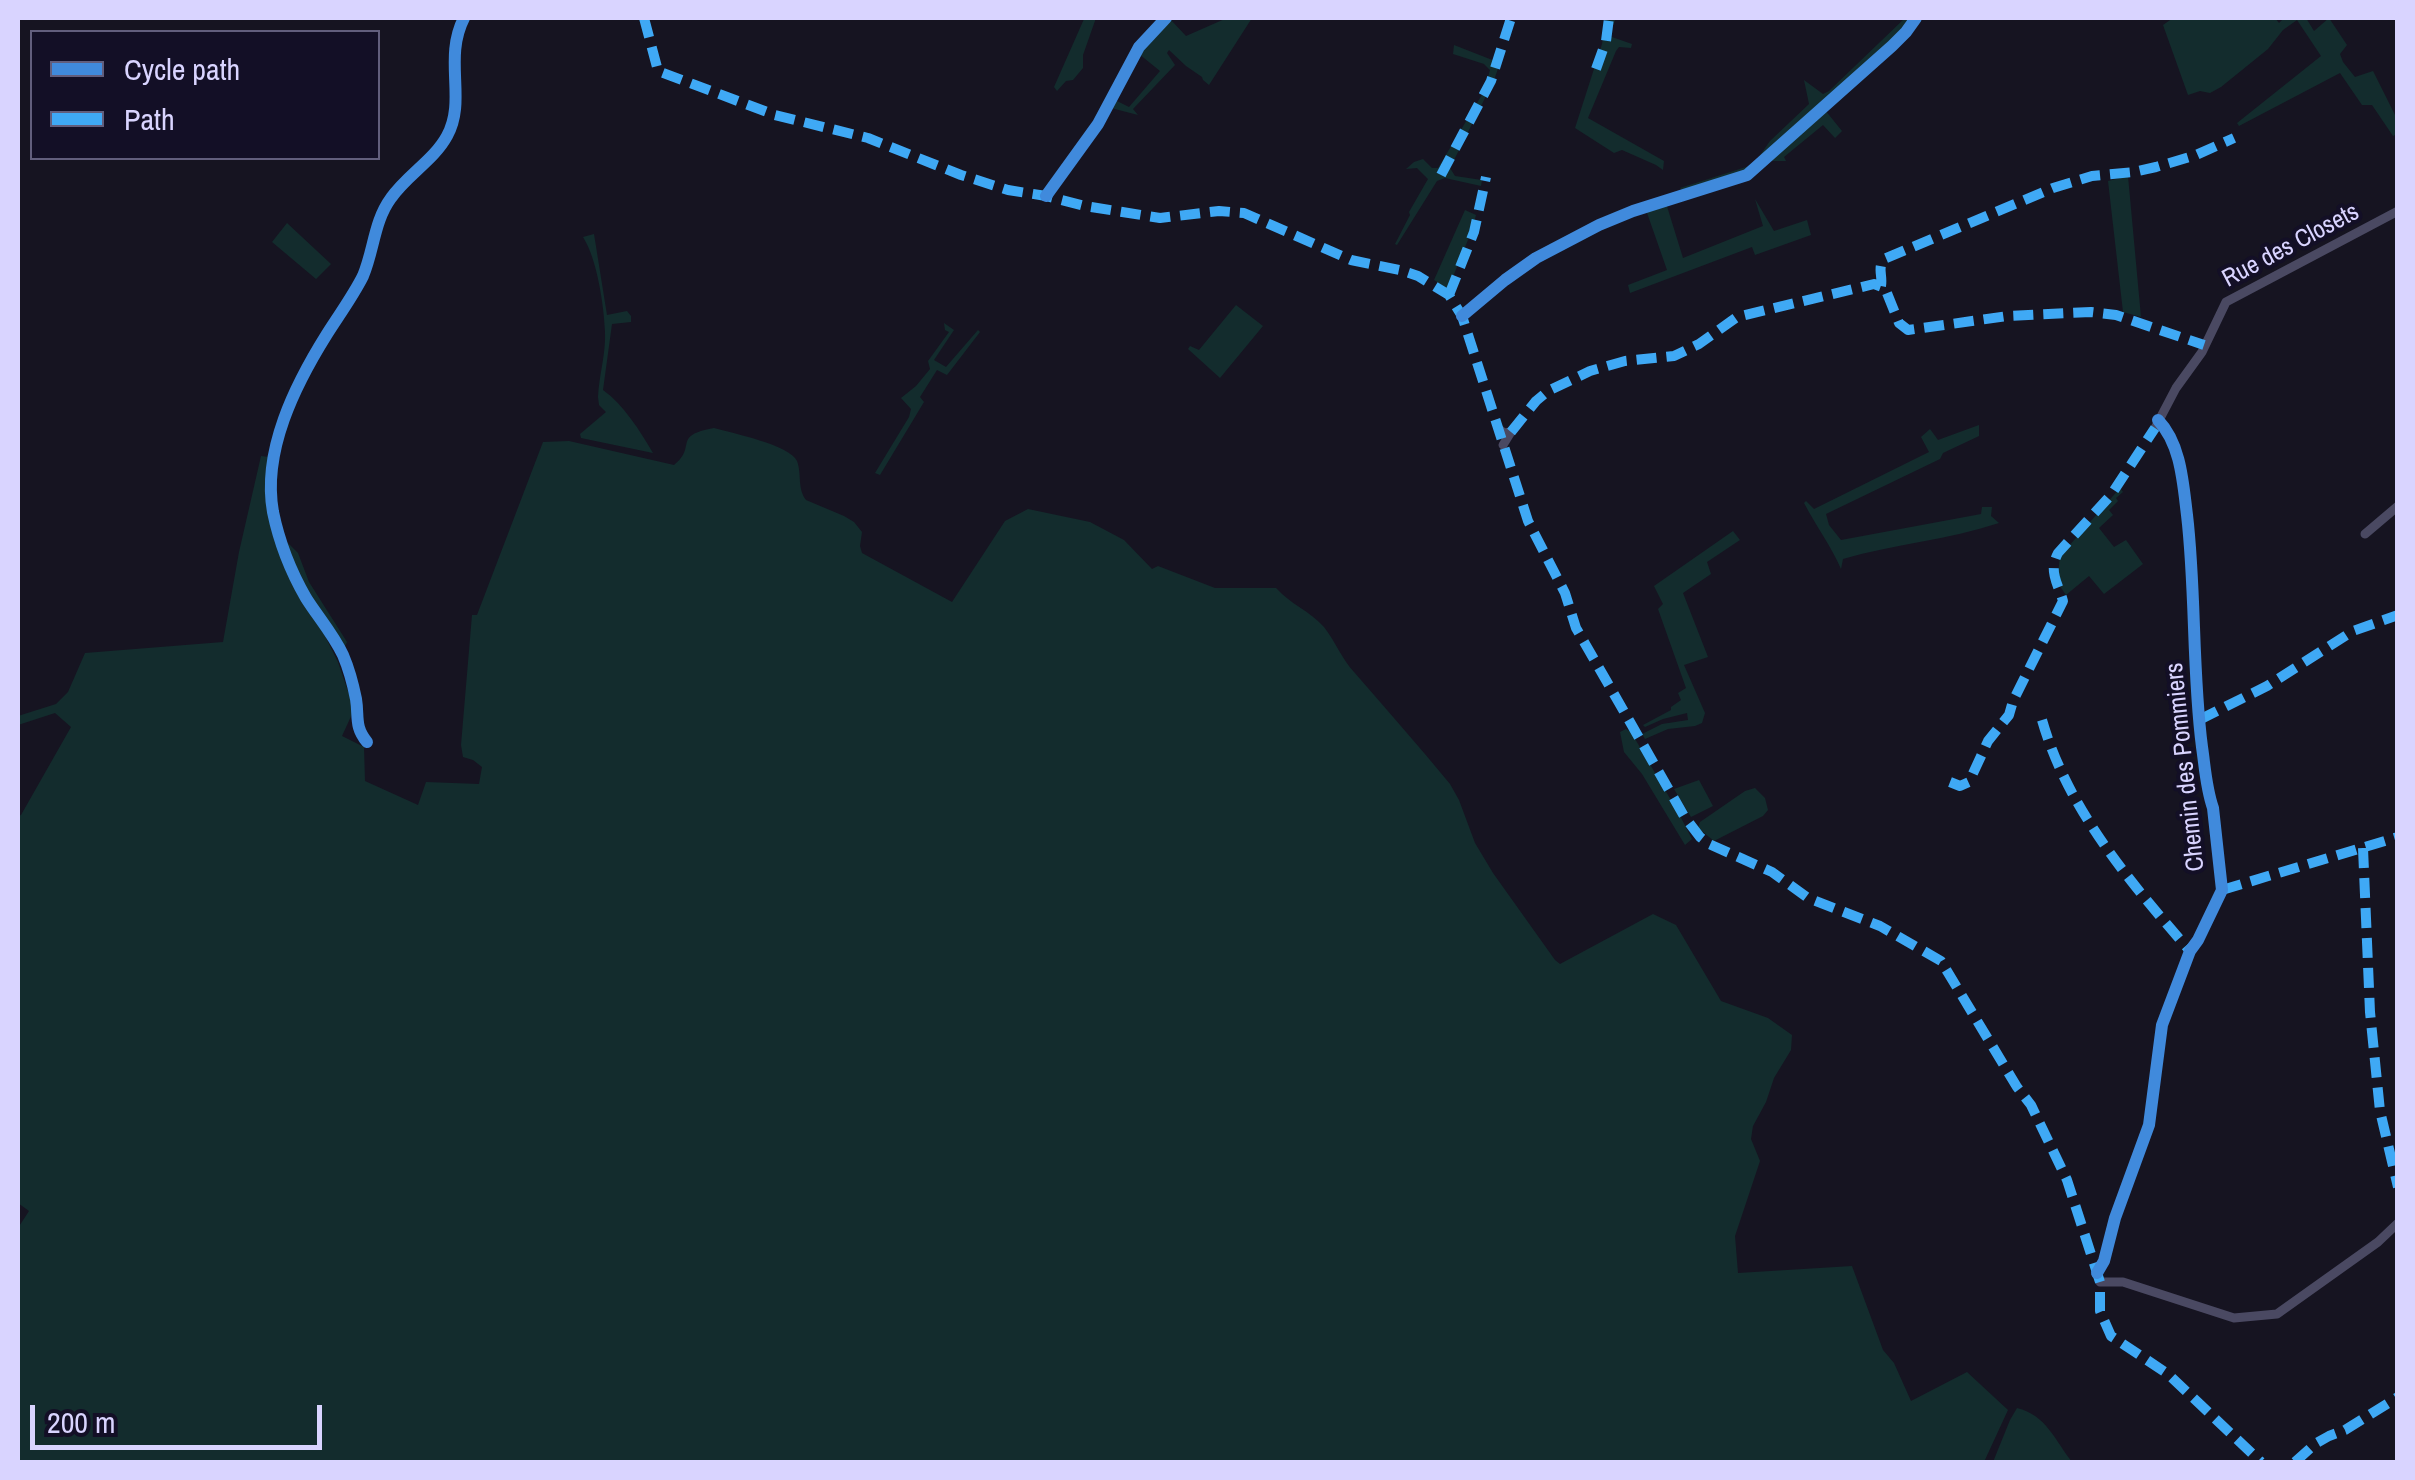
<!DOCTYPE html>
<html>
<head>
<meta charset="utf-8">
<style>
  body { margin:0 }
  #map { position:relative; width:2415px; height:1480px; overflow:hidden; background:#161421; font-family:"Archivo Narrow",sans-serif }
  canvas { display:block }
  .frame { position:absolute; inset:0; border:20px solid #d9d4ff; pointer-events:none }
  .legend { position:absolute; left:30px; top:30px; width:350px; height:130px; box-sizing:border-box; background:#130f26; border:2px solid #625e7d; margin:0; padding:12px 18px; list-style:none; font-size:30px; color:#d9d4ff }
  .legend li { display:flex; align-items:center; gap:20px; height:50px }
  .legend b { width:50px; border:2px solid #625e7d }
  .scale { position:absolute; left:30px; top:1405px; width:292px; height:45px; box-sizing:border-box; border:5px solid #d9d4ff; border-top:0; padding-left:12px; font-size:30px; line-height:35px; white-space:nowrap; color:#d9d4ff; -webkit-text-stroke:8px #130f26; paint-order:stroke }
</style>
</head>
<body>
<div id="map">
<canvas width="2415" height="1480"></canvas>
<div class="frame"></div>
<ul class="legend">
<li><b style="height:12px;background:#408adc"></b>Cycle path</li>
<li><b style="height:12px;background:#3fa9f5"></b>Path</li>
</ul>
<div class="scale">200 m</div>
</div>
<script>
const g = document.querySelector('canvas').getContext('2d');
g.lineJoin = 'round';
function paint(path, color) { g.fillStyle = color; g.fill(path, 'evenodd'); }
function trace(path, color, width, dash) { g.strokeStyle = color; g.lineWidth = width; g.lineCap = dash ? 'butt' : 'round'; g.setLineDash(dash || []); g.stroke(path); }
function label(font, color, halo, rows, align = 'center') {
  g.font = font + ' "Archivo Narrow",sans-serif'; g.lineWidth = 8; g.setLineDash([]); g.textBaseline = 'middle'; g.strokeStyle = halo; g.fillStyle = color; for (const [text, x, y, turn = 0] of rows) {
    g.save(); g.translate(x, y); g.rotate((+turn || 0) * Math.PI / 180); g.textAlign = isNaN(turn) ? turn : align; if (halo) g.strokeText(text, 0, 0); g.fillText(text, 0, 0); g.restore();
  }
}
paint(new Path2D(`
  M1081,18H1096L1083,55V68L1073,80L1066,81L1057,91L1054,87L1084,19Z
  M1227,18H1252L1209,85L1203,80L1202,77L1186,66L1169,50L1167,53L1175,65L1133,109L1138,115L1111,108L1115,100L1129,107L1160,71L1139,54L1151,38L1170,19L1186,36Z
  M1606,18H1616L1609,36L1632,44L1631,48L1619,47L1616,51L1588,118L1664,161L1663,170L1656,165L1622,150L1614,153L1575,128L1602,44Z
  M1905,18H1911L1903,30L1746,172L1682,190L1680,188L1749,166L1756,161L1770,141L1809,104L1804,80L1823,94L1829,91Z
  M2173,18H2275L2279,23L2284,18H2306L2314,31L2329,18L2347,45L2340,54L2343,62L2355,77L2373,71L2397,119V134L2393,136L2372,105H2362L2340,73L2239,126L2237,123L2321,56L2297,20L2283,30L2268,49L2221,87L2210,93L2200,91L2188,95L2163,25Z
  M1454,45L1500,63L1494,80L1450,168L1455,176L1482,180L1481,186L1445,178L1437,181L1397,245L1395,244L1410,215L1409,212L1428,179L1417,168L1406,169L1414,162L1423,159L1432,168H1438L1483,93L1490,70L1484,64L1453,54Z
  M1825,110L1842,131L1835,138L1823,125L1784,157L1786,161H1769Z
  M2128,176L2141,317L2123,312L2108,181Z
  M1755,199L1774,231L1807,220L1811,235L1755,255L1752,247L1630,293L1628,285L1667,270L1646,210L1666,203L1683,258L1763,226Z
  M1465,210L1476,215L1472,230L1448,289L1434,280Z
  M287,223L331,264L316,279L272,242Z
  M594,234L607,315L627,311L631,316V322L612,324L603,390C624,405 640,431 653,453L581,438L580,434L606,412L599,405L598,397C599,375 606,354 605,332C604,305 597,259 583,237Z
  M1236,305L1263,326L1220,378L1188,349L1190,346L1199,350Z
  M944,323L954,330L934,360L946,367L978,330L980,332L947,375L937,370L920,397L924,402L880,475L875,473L909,417L911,409L901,398L916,386L930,369L928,361L949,332L945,330Z
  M1979,425V436L1943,453L1940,459L1826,514L1829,525L1841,540L1981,514L1982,507H1992L1991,516L1999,523C1948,540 1894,544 1843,559L1841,569C1831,546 1816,526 1804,503L1806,501L1814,509L1929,452L1921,437L1930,429L1938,440Z
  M714,428C732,433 790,445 797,461C802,474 797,488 806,500L844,516L854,522L862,532L860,546L862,553L952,602L1005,521L1028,509L1090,522L1124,540L1152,569L1158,566L1215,588H1276C1290,604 1310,611 1324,627C1335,641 1342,659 1354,672C1386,709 1419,746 1450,784L1459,800L1475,843L1493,873L1555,960L1560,964L1653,914L1676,925L1721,1001L1768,1018L1792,1035L1791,1050L1774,1078L1766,1102L1753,1126L1751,1139L1760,1161L1735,1236L1738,1273L1852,1266L1883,1350L1894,1363L1911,1401L1967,1372L2008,1410L1984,1462H18V1415L20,1410L18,1408V1228L29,1211L18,1203V816L21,815L71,727L55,713L18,725V716L56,704L68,692L85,653L223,642L239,552L261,456L269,457L267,472L268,507L281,552L304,604L320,626L338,662L350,697L353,712L342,736L364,747L365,781L418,805L426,782L479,784L482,767L473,760L463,757L461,745L472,615H477L543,442L569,441L674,465C698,446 671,436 714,428Z
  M2120,488L2123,492L2116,498L2118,501L2109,510L2113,515L2099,528L2114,547L2126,540L2143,564L2104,594L2089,576L2066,595L2057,582L2060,556Z
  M1733,531L1740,540L1707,562L1711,574L1683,593L1708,657L1684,665L1705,713L1702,723L1695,726L1668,729L1645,739L1642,734L1662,724L1688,720L1687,713L1663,719L1645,727L1643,725L1671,710V707L1681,700L1678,693L1686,688L1658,609L1663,604L1654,586Z
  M285,540L298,553L309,582L347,642L343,650C321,615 294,579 285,540Z
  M1626,729L1631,732L1678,812L1692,839L1685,845L1642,774L1624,752L1620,732Z
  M1699,780L1713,806L1691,817L1674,789Z
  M1755,788L1765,798L1768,810L1763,816L1714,841L1698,828L1700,822L1745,791Z
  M2017,1408C2046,1415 2055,1440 2072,1462H1993L2010,1420Z`), '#132c2d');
trace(new Path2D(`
  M1046,196L1098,124L1139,47L1166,18
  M1462,316L1505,280L1536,258L1599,225L1633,211L1747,175L1892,46L1906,32L1916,18
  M2155,428L2176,388L2202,352L2226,302L2398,211
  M1499,429L1504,433L1511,432L1503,445
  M2365,534L2398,506
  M367,742C354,726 359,717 356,699C353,684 349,669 343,655C333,634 318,617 306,598C291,572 279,541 273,512C262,451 295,385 327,334C339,315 353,296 363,276C374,250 374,221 391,198C407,175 434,160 447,136C467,100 443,59 464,18
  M2097,1273L2104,1261L2115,1218L2149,1125L2162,1025L2190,951L2198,940L2222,890L2213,808C2206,788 2205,767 2202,747C2192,670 2196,592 2187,515C2183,483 2181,444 2158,420
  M2100,1282H2123L2234,1318L2277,1314L2378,1242L2398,1223`), '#4a4962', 9);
trace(new Path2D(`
  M644,18L658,71L775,115L868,138L961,175L1008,190L1046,196L1085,206L1160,218L1219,211L1244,213L1351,260L1400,270L1418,276L1449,295L1462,316L1528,521L1565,593L1576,628L1684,816L1700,837L1709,844L1772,872L1808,898L1880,926L1941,961L2017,1087L2031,1105L2067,1180L2100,1282V1311L2111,1336L2168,1374L2261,1462
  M1596,69L1606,41L1609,18
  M1441,175L1491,81L1511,18
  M1881,286C1883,276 1877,268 1884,259L2053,188L2092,176L2134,172L2156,167L2196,155L2234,138
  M1449,295L1474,232L1486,177
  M1511,432L1536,401L1548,391L1590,371L1625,361L1674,356L1699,344L1737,317L1874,284L1885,288L1899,323L1908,330L2008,316L2091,312L2116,315L2204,345
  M2042,720C2068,810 2130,882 2190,951
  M2199,720L2267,686L2353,631L2398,615
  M1950,782L1960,786L1969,782L1988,741L2009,715L2013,701L2063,601C2058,583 2048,572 2058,553L2111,495L2155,428
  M2363,848L2370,1012L2380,1111L2398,1187
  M2222,890L2398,837
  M2295,1462L2315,1444L2329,1436L2345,1430L2398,1397`), '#3fa9f5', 10, [20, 10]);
trace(new Path2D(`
  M1046,196L1098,124L1139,47L1166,18
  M1462,316L1505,280L1536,258L1599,225L1633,211L1747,175L1892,46L1906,32L1916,18
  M367,742C354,726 359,717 356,699C353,684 349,669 343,655C333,634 318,617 306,598C291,572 279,541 273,512C262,451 295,385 327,334C339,315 353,296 363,276C374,250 374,221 391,198C407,175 434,160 447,136C467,100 443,59 464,18
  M2097,1273L2104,1261L2115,1218L2149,1125L2162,1025L2190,951L2198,940L2222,890L2213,808C2206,788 2205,767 2202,747C2192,670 2196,592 2187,515C2183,483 2181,444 2158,420`), '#408adc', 12);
label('25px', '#d9d4ff', '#130f26', [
  ["Rue des Closets",2291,246,-28],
  ["Chemin des Pommiers",2186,767,-96]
]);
</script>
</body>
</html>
